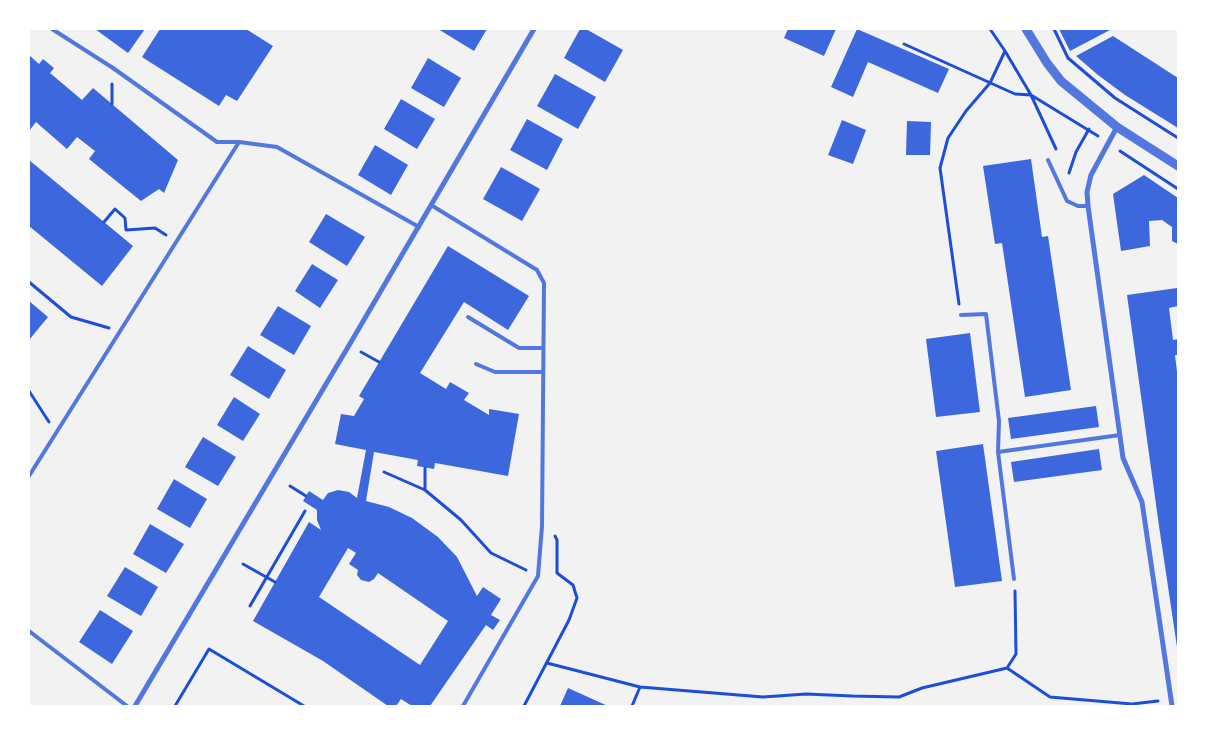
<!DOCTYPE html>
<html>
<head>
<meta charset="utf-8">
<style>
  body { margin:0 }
  #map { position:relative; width:1207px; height:735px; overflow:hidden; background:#f2f2f2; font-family:"PT Sans Narrow",sans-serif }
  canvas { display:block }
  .frame { position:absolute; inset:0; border:30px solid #fff; pointer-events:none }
</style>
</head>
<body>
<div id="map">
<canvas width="1207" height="735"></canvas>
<div class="frame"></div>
</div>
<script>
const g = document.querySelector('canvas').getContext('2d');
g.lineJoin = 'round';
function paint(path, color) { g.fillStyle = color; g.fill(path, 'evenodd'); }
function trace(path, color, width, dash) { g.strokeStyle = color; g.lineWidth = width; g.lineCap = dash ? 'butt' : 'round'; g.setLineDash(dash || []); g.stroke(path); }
paint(new Path2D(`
  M95,29H145L128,53Z
  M160,29H246L273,46L237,101L226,95L219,106L142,57Z
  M438,29H487L474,51Z
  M580,29H586L623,50L605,82L564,58Z
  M788,29H836L824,56L784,38Z
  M857,29L949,69L938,93L868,62L853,97L831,87Z
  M1059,29H1110V30L1070,51Z
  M1113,36L1178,78V128L1125,95L1098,75L1076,56Z
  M29,55L39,64L43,59L54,68L50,73L82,100L93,88L178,160L164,193L159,189L141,201L89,159L95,151L77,137L67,149L36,122L29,131Z
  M428,58L461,78L444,107L411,88Z
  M555,74L596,97L578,129L537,106Z
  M401,99L435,119L417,149L384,129Z
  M527,119L563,139L547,170L510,150Z
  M842,120L866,130L853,164L828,155Z
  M907,121L931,122L930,155H906Z
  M375,145L408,165L391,195L358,175Z
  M1031,159L1042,237L1048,236L1071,390L1025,397L1002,243L995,244L983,166Z
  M29,160L133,246L102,286L29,226Z
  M501,167L540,189L522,221L483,199Z
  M1144,175L1178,198V244L1172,241V227L1162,220L1149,221L1150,246L1121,251L1113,194Z
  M326,214L365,237L347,266L309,242Z
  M448,246L529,296L508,330L464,302L420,373L446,389L450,382L469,393L464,400L489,415V409L519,414L508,476L435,463L434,469L417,466L418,460L374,452L366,501L389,507L412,518L438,537L457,557L477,596L483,587L501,599L491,615L500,620L493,630L486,625L430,706H412L401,699L396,706H388L323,661L253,621L309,522L321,530L317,520V510L303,501L309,491L323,500L328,493L338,490L349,492L357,498L366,450L335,444L341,414L354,416L364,399L359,396ZM348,548L356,553L349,564L358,570L357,575L361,580L369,582L374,579L378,573L448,621L420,665L319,597Z
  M312,264L338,280L320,308L295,291Z
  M1177,288L1178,306L1169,308L1173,340L1178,339V355H1175L1178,380V647H1177L1159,526L1127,295Z
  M29,301L48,317L29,340Z
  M278,306L311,326L294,355L260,335Z
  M970,333L980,412L936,417L926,339Z
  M248,346L286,370L269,399L230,375Z
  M234,397L260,414L243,441L217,425Z
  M1096,406L1099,427L1011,439L1008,418Z
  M203,437L236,457L218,486L185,467Z
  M983,444L1002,581L955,587L936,451Z
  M1099,449L1102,470L1014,482L1011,462Z
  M174,479L207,499L190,528L157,509Z
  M150,524L184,544L166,573L133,554Z
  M125,567L158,587L141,616L107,596Z
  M100,610L133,631L112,664L79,642Z
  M568,688L608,706H560Z`), '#3d67dc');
trace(new Path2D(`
  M990,29L1005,51L1031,95L1098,136
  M1054,29L1068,58L1115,98L1178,138
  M904,44L1015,94L1031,95L1056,149
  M112,104V84
  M1120,151L1178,189
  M1069,173L1076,152L1089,129
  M104,222L115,209L125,218L126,230L155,228L166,235
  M29,282L71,317L109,328
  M959,304L940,168L948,138L966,111L990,83L1005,51
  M361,352L379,362
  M29,391L49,422
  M384,472L425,490L461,520L491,553L526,570
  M290,486L306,496
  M425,490V468
  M243,564L275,582
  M250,606L305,511
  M547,663L640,687L632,706
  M1007,668L1016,654L1015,591
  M640,687L763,697L806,694L852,696L899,697L922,688L1007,668L1050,697L1132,704L1158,701
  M175,706L209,649L304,706
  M524,706L569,620L577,598L573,585L557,573V540L555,536`), '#1d4ed8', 3);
trace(new Path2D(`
  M52,29L113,68L217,142H239L277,147L419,227
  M1048,160L1067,201L1078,206H1088
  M431,205L537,270L544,283L542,526L538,576L463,706
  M961,315L986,314L999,421L998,452L1014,579
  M468,317L519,348H543
  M476,364L495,372H543
  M998,452L1120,435
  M29,476L239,142
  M29,631L127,706`), '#5277de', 4);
trace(new Path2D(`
  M1117,127L1091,175L1087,192L1088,206L1123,458L1142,502L1172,706
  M135,706L351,342L534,29`), '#5277de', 5);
trace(new Path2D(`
  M1026,29L1047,63L1061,81L1117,127L1178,166`), '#5277de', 9);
</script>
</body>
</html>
